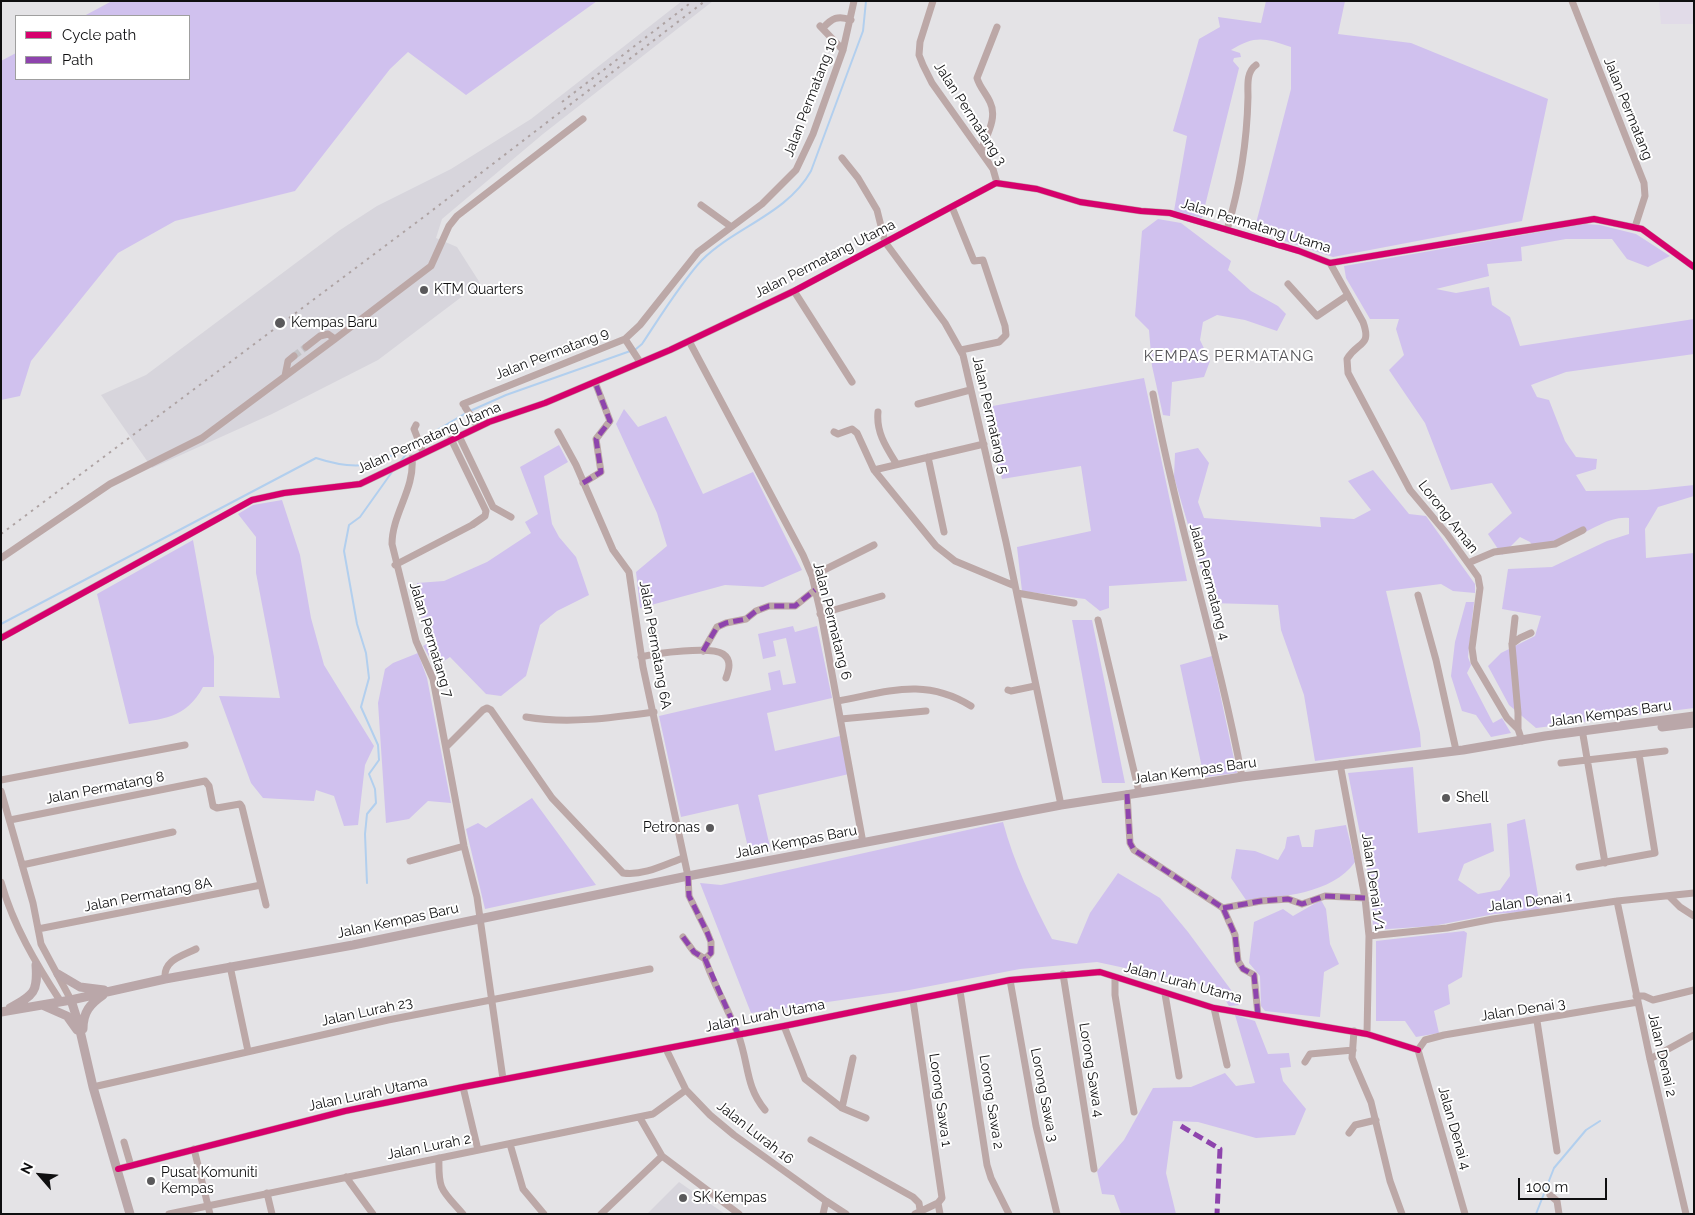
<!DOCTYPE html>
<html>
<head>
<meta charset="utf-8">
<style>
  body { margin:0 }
  #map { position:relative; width:1695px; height:1215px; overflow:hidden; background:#e4e3e6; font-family:Raleway,sans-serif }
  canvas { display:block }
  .frame { position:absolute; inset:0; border:2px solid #0f0f10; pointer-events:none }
  .legend { position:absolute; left:15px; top:15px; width:175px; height:65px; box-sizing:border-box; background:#fff; border:1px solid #9f9f9f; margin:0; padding:6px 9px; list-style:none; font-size:15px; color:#0f0f10 }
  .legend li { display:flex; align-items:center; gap:10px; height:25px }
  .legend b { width:25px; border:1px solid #9f9f9f }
  .north { position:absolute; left:15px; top:1150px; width:50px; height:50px; -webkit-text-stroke:4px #fff; paint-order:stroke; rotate:297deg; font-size:14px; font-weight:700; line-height:20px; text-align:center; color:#0f0f10 }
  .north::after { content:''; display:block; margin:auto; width:18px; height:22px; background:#0f0f10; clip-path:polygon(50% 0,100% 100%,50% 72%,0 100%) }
  .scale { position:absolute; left:1518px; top:1178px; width:89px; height:22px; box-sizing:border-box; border:2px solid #0f0f10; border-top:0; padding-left:6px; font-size:15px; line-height:18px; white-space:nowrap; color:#0f0f10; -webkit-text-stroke:4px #fff; paint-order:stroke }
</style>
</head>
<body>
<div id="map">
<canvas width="1695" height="1215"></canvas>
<div class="frame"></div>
<ul class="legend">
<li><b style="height:6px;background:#d6006c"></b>Cycle path</li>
<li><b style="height:6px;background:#8e44ad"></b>Path</li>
</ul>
<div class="north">N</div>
<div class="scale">100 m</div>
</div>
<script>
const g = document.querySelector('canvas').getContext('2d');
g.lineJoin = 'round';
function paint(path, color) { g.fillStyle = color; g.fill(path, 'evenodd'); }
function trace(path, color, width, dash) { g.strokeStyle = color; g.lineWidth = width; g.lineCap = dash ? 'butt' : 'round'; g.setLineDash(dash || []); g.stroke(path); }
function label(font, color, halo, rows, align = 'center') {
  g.font = font + ' Raleway,sans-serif'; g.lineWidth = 4; g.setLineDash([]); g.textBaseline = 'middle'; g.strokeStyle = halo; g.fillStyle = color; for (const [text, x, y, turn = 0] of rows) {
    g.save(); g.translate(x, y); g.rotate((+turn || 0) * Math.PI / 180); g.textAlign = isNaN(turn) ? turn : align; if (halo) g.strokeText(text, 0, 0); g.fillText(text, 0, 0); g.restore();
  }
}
paint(new Path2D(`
  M1659,1H1694V24H1661Z`), '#e1dbe8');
paint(new Path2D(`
  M682,1H713L543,134L442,219L436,238L457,247L480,283L378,360L272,414L152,468L101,395L146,375L340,230L377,206L451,169L531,119Z
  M679,1182L725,1214H647Z`), '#d7d5dc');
paint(new Path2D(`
  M112,1H597L466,95L408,52L390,69L295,191L175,221L118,253L31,361L20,396L1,400V61L16,53V79H189V16H84Z
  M1266,1H1345L1338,34L1411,43L1548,99L1522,221L1333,257L1254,231L1291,89V47C1265,38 1255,35 1231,50L1240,53L1241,57L1234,58L1233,61L1239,68L1202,218L1174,211L1187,136L1173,131L1199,39L1220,27L1218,17L1261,23Z
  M1158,219L1181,223L1231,261L1228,270L1251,291L1278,306L1286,314L1277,331L1245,320L1217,315L1203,322L1200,340L1210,361L1204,377L1172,382L1170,416L1163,415L1152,366L1149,330L1135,316L1142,231Z
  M1585,224L1600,225L1636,234L1670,256L1648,267L1627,259L1612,239H1566L1521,247L1522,261L1487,264L1489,276L1436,289L1456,293L1489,287L1492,305L1510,317L1520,346L1694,319V354L1566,372L1531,385L1537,397L1549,400L1565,441L1576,457L1597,459L1596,469L1576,475L1586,491L1647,490L1694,485V496L1658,507L1645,529L1646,558L1694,553V708L1536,728L1509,705L1488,666L1501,653L1535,636L1541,616L1502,609L1508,569L1552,567L1607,541L1629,534V518C1610,516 1594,529 1577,536C1564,541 1549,544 1535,549L1530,542L1520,537L1502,555L1488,534L1512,513L1492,483L1451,490L1425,423L1389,370L1404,355L1396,329L1399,319H1370L1346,278L1344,266Z
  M1144,378L1187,581L1109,586V608L1100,611L1085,599L1022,591L1017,547L1091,531L1081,466L1002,479L982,408Z
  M624,409L638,427L666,416L703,494L753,472L802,570L763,587L725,585L640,608L636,572L667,546L657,513L616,424Z
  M559,445L568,462L544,476L552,524L559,537L576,557L589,595L557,611L540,625L526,676L501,696L486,694L450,657L435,667L423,646L434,640L416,609L417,583L444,581L487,562L531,533L525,522L538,514L520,467Z
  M1198,448L1209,463L1198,502L1204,518L1321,527L1320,517L1354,519L1371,510L1348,481L1373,470L1409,514L1426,516L1475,584V593L1453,591L1441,584L1386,591L1420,733L1421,747L1315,761L1304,695L1281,630L1278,605L1211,603L1174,477L1175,453Z
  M282,500L300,555L311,618L324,665L374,746L365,765L358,825L344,826L334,796L316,790L314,801L263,798L251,783L219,696L280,698L256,573V537L238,514L253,505Z
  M193,540L214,657V687H203C186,719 162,719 129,724L97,594Z
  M1466,602H1474L1468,657L1471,665L1467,673L1493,723L1502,718L1511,733L1491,737L1476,715L1462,711L1451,676L1455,642Z
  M1072,620H1092L1125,783H1102Z
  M793,626L795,632L817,626L832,698L767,713L775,751L840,736L849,774L758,795L770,847L749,852L738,804L681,817L659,716L771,690L768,673L780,670L783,685L796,683L786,638L773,641L776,656L763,659L758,634Z
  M418,653L427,678L451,803L428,801L409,819L386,823L378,703L385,669L393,663Z
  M1212,656L1237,773L1204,777L1180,665Z
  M1413,767L1418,833L1491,823L1494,851L1464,864L1458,880L1478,894L1500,890L1510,876L1507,824L1525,819L1540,907L1538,911L1494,914L1433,926L1373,930L1372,903L1380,895L1371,889L1348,773Z
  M532,798L596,885L485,909L466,829L478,823L486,828Z
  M1003,822C1014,863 1032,901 1052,939L1077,944L1090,913L1118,873L1160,898L1188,932L1237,998L1240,1005L1229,1006L1218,988L1097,962L1020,969L904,991L751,1013L700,883L721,885Z
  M1346,825L1355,862C1332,894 1281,897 1246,900L1231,878L1236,849L1255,851L1278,860L1285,848L1287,837L1299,835L1302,847H1313L1315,830Z
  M1321,900L1326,909L1330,944L1339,964L1324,972L1320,1017L1265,1011L1261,1006L1260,976L1249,963L1254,922L1283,909L1293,916Z
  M1464,931L1467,933L1462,977L1448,985L1450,1004L1434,1011L1439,1033L1416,1037L1405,1021H1376V941Z
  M1235,1015L1255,1021L1268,1054L1289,1053L1291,1067L1280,1068L1283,1081L1306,1109L1295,1135L1256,1138L1198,1122L1173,1121L1166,1173L1176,1214H1121L1114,1195L1102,1194L1097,1171L1124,1140L1153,1088L1191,1087L1225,1073L1236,1086L1255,1083Z`), '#d0c1ee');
trace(new Path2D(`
  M470,411L506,395L636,349L642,344C658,320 682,281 702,260C735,227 787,214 811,171L863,31L866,1
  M420,440L466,413
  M400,462L414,444
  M1,624L316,458C362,473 376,465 416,442
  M367,883L365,834L367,814L376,803L375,789L369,774L379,760L378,745L361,707L369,678L366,653L357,624L344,551L349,525L360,517L392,472
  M1536,1214L1554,1168L1586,1130L1600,1121`), '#b2cfee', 2);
trace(new Path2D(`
  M294,356L306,347`), '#c4c3c6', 7, [7, 3.5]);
trace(new Path2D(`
  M933,1L920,42L919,55L923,65L932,83L993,169L997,183
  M1572,1L1644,183L1645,196L1635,227
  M820,26L843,50
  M823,28C832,18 838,15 851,20
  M981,151C986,136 998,118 990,102C986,93 980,88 977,78L997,27
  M842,158L858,178L877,210L885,242L945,323L963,355L1006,542L1061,805
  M701,205L730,226
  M952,207L974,261L983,260L1005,326L1006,335L999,342L961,350
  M1227,230C1240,186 1247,143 1248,97C1248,86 1246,72 1256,65
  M1330,263L1363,322C1372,347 1358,341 1347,359L1348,373L1410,490L1447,534L1478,577L1480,588L1472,648L1474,662L1507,718L1518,729L1522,741
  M1288,284L1317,316L1348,295
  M794,291L852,382
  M625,339L640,362
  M689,341L803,555L812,576L822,619L863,843
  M306,347L320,336L328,334L335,339
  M285,376L288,361L294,356
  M1153,394C1177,523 1218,648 1242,777
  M463,404L625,339L640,325L698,252L762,204L796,170L813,134L843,50L854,1
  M918,404L970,390
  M465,407L478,427
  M878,412C876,432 886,447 896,463
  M416,425L414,429L423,452
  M558,432L576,465L613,550L629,572L643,667L688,876L689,896L707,932L711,942V953L705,959C714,985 728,1009 738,1034C749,1063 745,1086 765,1110
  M834,432L838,434L852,429L857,433L874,470L936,546L955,561L1015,586
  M459,436L493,507L511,517
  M928,457L944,532
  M412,458C415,489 392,514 392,544L416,641L433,679L464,846L477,897L503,1079
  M874,470L984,444
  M583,483L601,472L596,439L610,421L595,382
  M1,558L110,484L202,438L335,339L431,266L449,226L457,216L583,119
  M1468,563L1494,552L1555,544L1583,530
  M395,565L472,525L485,516L486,511L451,439
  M812,576L874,545
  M1017,593L1074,603
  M1418,595L1436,660L1456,750
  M820,614L882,596
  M1515,618L1512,645L1518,713V729
  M1098,620L1139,792
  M1,638L252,500L284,493L360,484L489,422L545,403L670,350L794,291L996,183L1037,189L1080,202L1141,211L1170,213L1299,251L1330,263L1594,219L1642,229L1694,267
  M1512,644L1520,638L1531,633
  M703,651L717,627L726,623L746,619L756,611L769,606H795L815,590
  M641,657C656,653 711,646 723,654C732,660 729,670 726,678
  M1008,690L1011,691L1035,686
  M838,701C888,692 924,677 971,706
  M526,717C568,724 611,718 654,712
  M841,719L926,711
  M1583,735L1605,863
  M446,747L483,710L487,708L491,710L552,798L623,873C643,876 664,865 683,858
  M1561,763L1665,751
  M1340,764L1365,898L1369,936L1367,1034
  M1,780L185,745
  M1,791L33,903L41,944L71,1000
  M1127,794L1130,843L1134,850L1223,908L1235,935L1238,961L1243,969L1254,975L1258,1015
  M10,820L205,781L209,786L213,806L217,808L240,804L242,807L266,905
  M410,861L464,846
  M22,865L173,832
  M1579,867L1655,853L1639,754
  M1,882C13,925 36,964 61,1002
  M1670,897L1680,907L1694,916
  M1617,901L1650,1059L1686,1214
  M1223,908L1261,901L1288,899L1302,904L1325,896L1365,898
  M38,929L261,885
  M1369,936L1447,928L1493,919L1617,901L1694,893
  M683,937L694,952L705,959
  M230,966L248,1051
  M1063,974L1094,1169
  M1115,977V995L1134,1112
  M165,979C163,960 182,956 196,949
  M1010,980L1036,1126L1057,1214
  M960,991L987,1165L991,1178L1009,1214
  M1165,994L1179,1076
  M1636,996H1644L1653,1000L1694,990
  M913,1000L942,1198L938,1203
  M1214,1008L1227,1065
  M1537,1021L1557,1151
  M784,1026L805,1079L842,1108L866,1118
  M1354,1031L1352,1058L1371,1102L1390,1181L1402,1214
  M666,1049L686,1090L710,1115L734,1135L826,1201L823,1214
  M1418,1050L1425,1040L1444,1035L1638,1002
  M1418,1050L1465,1214
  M1650,1059L1694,1035
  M1305,1062L1310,1054L1353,1050
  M93,1087L388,1020L650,969
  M463,1087L478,1150
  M842,1108L853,1058
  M640,1118L662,1156L739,1214
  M1349,1133L1355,1125L1376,1120
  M811,1140L913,1197L919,1203L920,1210
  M124,1142L131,1166
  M510,1144L523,1189L544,1214
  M194,1149L210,1214
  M439,1158C438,1191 442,1190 463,1214
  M118,1169L345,1111L463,1087L784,1026L1010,980L1100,972L1214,1008L1367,1034L1418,1050
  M346,1177L373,1214
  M267,1193L272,1214
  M1550,1195L1557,1201L1559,1214
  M826,1201L846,1214
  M938,1203L940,1214
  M169,1214L653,1114L686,1090
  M601,1214L662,1156
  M915,1214L938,1203`), '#bca8a7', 7);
trace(new Path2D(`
  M1662,727L1694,723
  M58,974L80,987L104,990
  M71,1000L78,1022L93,1087L130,1214
  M42,1005L67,1016L77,1030
  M10,1008C34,995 38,992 36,965
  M1,1012L71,1000L165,979L353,945L688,876L1061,805L1242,777L1463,750L1545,736L1694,716
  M83,1029C83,1012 90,1004 103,995`), '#baa7a9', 9);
trace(new Path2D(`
  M562,102L693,1
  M1,534L425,216L705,1`), '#ada2a2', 2, [2.5, 5]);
trace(new Path2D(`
  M583,483L601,472L596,439L610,421L595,382
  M703,651L717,627L726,623L746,619L756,611L769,606H795L815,590
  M1127,794L1130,843L1134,850L1223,908L1235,935L1238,961L1243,969L1254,975L1258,1015
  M688,876L689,896L707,932L711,942V953L705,959L738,1034
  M1223,908L1261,901L1288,899L1302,904L1325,896L1365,898
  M683,937L694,952L705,959
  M1181,1126L1220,1149L1217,1214`), '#8e44ad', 5, [10, 5]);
trace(new Path2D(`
  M1,638L252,500L284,493L360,484L489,422L545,403L670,350L794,291L996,183L1037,189L1080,202L1141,211L1170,213L1299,251L1330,263L1594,219L1642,229L1694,267
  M118,1169L345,1111L463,1087L784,1026L1010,980L1100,972L1214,1008L1367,1034L1418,1050`), '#d6006c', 6);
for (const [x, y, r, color] of [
  [424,290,5,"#5a595b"],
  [280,323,6,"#5a595b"],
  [1446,798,5,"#5a595b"],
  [710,828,5,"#5a595b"],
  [151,1181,5,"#5a595b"],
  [683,1198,5,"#5a595b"]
]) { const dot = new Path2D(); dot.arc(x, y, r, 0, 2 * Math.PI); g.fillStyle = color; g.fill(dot); trace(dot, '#fff', 2); }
label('14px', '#0f0f10', '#fff', [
  ["Jalan Permatang 10",811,97,-69],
  ["Jalan Permatang",1628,109,68],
  ["Jalan Permatang 3",970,114,57],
  ["Jalan Permatang Utama",1256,226,17],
  ["Jalan Permatang Utama",825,259,-27],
  ["Jalan Permatang 9",552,354,-21],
  ["Jalan Permatang 5",990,415,77],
  ["Jalan Permatang Utama",429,438,-24],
  ["Lorong Aman",1448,517,52],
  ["Jalan Permatang 4",1209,582,75],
  ["Jalan Permatang 6",832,621,76],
  ["Jalan Permatang 7",431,640,73],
  ["Jalan Permatang 6A",655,645,80],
  ["Jalan Kempas Baru",1610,714,-8],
  ["Jalan Kempas Baru",1195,771,-8],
  ["Jalan Permatang 8",105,788,-11],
  ["Jalan Kempas Baru",796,842,-11],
  ["Jalan Denai 1/1",1373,882,82],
  ["Jalan Permatang 8A",148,895,-11],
  ["Jalan Denai 1",1530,902,-7],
  ["Jalan Kempas Baru",398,921,-12],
  ["Jalan Lurah Utama",1183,983,15],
  ["Jalan Denai 3",1523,1010,-9],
  ["Jalan Lurah 23",367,1012,-12],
  ["Jalan Lurah Utama",765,1016,-11],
  ["Jalan Denai 2",1662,1055,77],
  ["Lorong Sawa 4",1091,1070,81],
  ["Jalan Lurah Utama",368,1094,-12],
  ["Lorong Sawa 3",1044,1095,79],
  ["Lorong Sawa 1",940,1100,82],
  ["Lorong Sawa 2",991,1102,81],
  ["Jalan Denai 4",1454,1128,74],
  ["Jalan Lurah 16",755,1133,38],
  ["Jalan Lurah 2",429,1147,-11]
]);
label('14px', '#0f0f10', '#fff', [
  ["KTM Quarters",434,290],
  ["Kempas Baru",291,323],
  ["Shell",1456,798],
  ["Petronas",700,828,"right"],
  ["Pusat Komuniti",161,1173],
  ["Kempas",161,1189],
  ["SK Kempas",693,1198]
], 'left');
g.letterSpacing = '1px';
label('15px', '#545357', '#fff', [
  ["KEMPAS PERMATANG",1229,356]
]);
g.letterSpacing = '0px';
</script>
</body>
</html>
